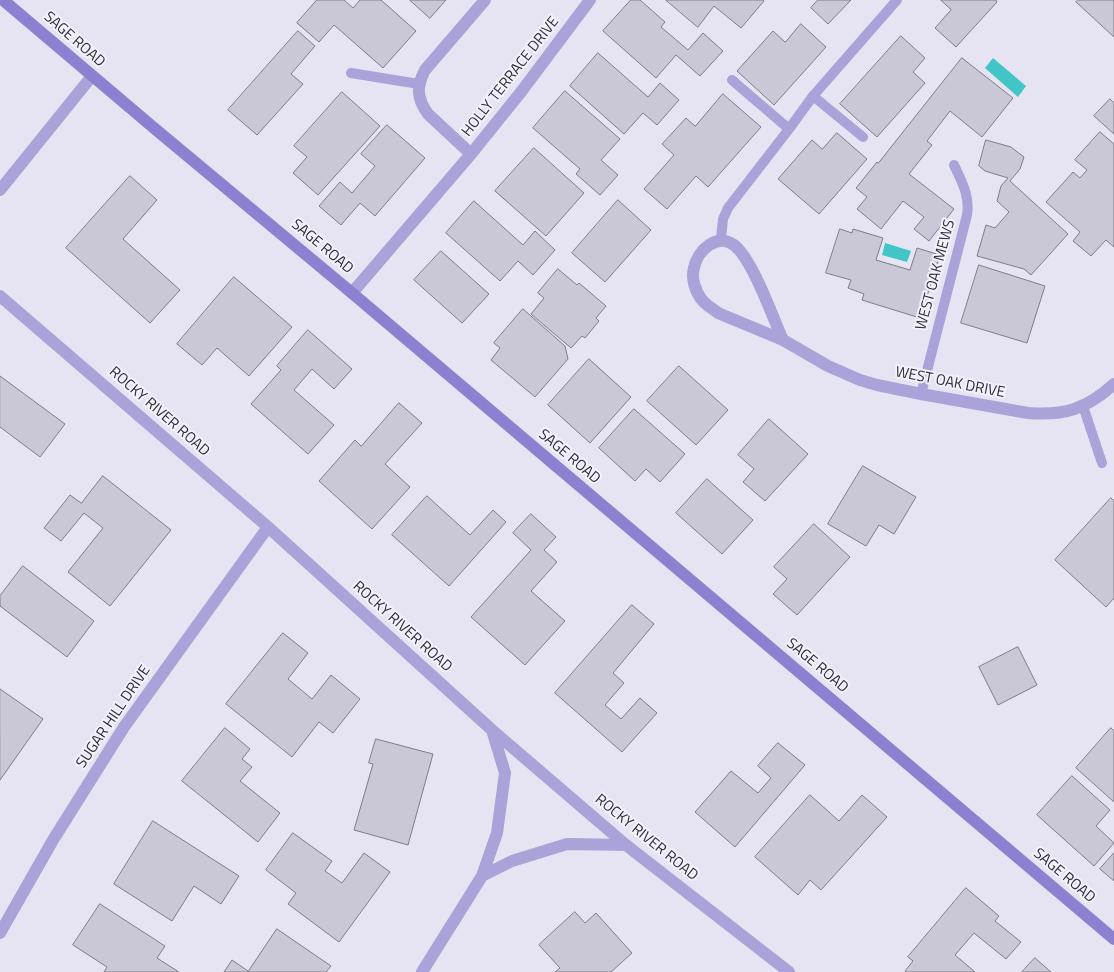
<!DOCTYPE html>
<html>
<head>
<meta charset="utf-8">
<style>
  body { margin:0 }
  canvas { display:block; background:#e6e4f3 }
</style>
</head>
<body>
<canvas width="1114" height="972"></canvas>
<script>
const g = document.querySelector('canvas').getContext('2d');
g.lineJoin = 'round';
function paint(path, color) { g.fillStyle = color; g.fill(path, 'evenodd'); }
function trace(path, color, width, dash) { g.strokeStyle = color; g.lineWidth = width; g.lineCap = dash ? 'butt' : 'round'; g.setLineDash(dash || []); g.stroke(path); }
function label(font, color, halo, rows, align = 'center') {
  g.font = font + ' "Titillium Web",sans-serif'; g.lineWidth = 4; g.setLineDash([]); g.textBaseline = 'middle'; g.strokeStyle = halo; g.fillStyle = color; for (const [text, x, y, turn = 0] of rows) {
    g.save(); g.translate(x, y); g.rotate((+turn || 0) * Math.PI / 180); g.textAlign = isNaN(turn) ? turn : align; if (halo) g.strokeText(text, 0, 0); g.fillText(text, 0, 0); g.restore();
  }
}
paint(new Path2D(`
  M993,58L1026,86L1018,97L985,68Z
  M885,243L911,251L907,262L882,255Z`), '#41c5c7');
const building = new Path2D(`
  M317,0H344L353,8L360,0H381L416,31L383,68L334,25L319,42L297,23Z
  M410,0H446L430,18Z
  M631,0H640L665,22L661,27L688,50L703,33L723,51L700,76L676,55L656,78L603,31Z
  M666,0H763L764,1L741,28L714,6L698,27Z
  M818,0H851L828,24L811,8Z
  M941,0H996L997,2L956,47L935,28L951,10Z
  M1078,0H1114V37L1076,2Z
  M801,24L826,47L774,105L737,71L773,31L785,42Z
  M298,31L315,46L291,74L303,84L257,135L228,110Z
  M901,36L925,58L913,72L925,83L877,137L840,104Z
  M598,53L648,97L660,83L679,100L657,125L643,113L624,134L570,86Z
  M962,58L1013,98L982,137L950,111L927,141L932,145L909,174L954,209L929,241L914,229L924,217L903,201L881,229L857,209L867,197L856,188L877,162L878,163Z
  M565,91L620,139L601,160L618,175L600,195L576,174L580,169L533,128Z
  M342,92L380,126L318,195L293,173L307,157L294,146Z
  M723,94L761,127L708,187L696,176L667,209L644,189L674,155L662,144L686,118L695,126Z
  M1110,99L1114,103V134L1094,116Z
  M387,125L425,158L375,216L360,203L341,225L319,206L340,182L352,193L375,166L361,154Z
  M1100,132L1114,144V247L1106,240L1091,256L1073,241L1080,232L1046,202L1073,172L1080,178L1087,170L1075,160Z
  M837,133L867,159L819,214L778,179L812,140L822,149Z
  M986,140L1011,147L1024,157L1020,169L1010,181L1068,234L1031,275L1024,269L977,256L986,225L995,228L1009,212L997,201L1001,186L1008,178L985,171L979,166Z
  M534,148L584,193L546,236L495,191Z
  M130,176L157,200L123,239L180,290L150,323L66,248Z
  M618,200L651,230L605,282L572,253Z
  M474,201L523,245L535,231L555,250L533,275L518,261L500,281L446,233Z
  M840,229L852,233L853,229L883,238L876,260L910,270L917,248L940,255L920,318L862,300L864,294L848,288L851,280L826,273Z
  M441,251L489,294L462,323L414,280Z
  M979,265L1045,286L1027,343L961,323Z
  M558,269L577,285L579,283L606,306L596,318L599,321L585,338L582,336L571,348L531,314L544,298L538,293Z
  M234,277L292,327L249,376L217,348L202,365L177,344Z
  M523,309L565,346L568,359L535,397L491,360L500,348L494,343Z
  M308,330L352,369L334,389L312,369L294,390L334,425L308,454L251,404L281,370L277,366Z
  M589,359L631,397L590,443L548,405Z
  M679,366L728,410L696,445L647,401Z
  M0,376L65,424L40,457L0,427Z
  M399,403L422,423L385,464L410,487L372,529L319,481L355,440L361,446Z
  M634,409L685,454L660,482L646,469L635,481L599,448Z
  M769,419L808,454L765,501L743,482L754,469L738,455Z
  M863,466L916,497L894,534L879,525L866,546L828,524Z
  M103,476L171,530L110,606L68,572L103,528L84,513L61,541L44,528L70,495L81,503Z
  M707,479L753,520L722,554L676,513Z
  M427,496L470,535L493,510L506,522L449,586L392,535Z
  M1111,498L1114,501V598L1106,607L1055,560Z
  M531,514L556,537L544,550L557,562L531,591L565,621L525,665L471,617L531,550L513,533Z
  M814,524L850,557L797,615L773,594L787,579L774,567Z
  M23,566L94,621L67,657L0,606V596Z
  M632,605L654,624L613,673L624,683L605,705L621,719L640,698L657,713L622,752L555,693Z
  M283,633L308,653L288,679L312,699L331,675L360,699L333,733L319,722L292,757L226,704Z
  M1018,647L1037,685L998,705L979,667Z
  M0,689L43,719L0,780Z
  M225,728L250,749L242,759L252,767L240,781L280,813L258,842L182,781Z
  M1111,728L1114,731V802L1076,768Z
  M376,739L433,754L408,845L354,830L373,764L369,763Z
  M778,743L805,765L735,847L695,812L731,771L758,793L771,778L758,766Z
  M1072,776L1110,810L1096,826L1114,843L1094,866L1037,815Z
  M810,795L839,821L862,795L887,817L821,890L810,880L798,895L755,857Z
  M153,821L239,876L221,904L194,886L172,921L114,884Z
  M293,833L332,861L325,871L342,883L364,853L390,872L339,942L288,904L296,893L266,870Z
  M1114,853V881L1100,869Z
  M966,888L999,916L995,921L1021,942L1006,959L974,933L955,955L975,972H907L905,971L913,961L908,957Z
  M100,904L165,946L157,958L179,972H104L107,967L73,945Z
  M575,912L585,923L596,913L632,953L611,972H555L560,968L539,945Z
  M277,929L331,966L326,972H224L232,960L248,971Z
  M1035,958L1051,972H1022Z`);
paint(building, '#cac8d7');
trace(building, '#7e7c8a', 1);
trace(new Path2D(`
  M351,73L419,84
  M732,80L789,129
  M813,96L863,137
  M721,239L723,219L728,208L789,129L813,96L897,0
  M921,394L967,215C970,196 962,182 954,165
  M1083,406L1102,463`), '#a9a3d9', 10);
trace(new Path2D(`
  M471,154L428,114C417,99 416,87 425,70L485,0
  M0,190L92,76
  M352,293L471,154L521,92L590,0
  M0,296L268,527L492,730L626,845L789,972
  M783,340C772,316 753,260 734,245C717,232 697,251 694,268C691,278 695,291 702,300C706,305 713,309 718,313L783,340L828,366L860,380L877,385L921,394L1028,413C1064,416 1087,409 1114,384
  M482,876L512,861L567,844L626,845
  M0,933L53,840L124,727L268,527
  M422,972L482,876L497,833L505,773L492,730`), '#a9a3d9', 12);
trace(new Path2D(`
  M3,0L154,128L352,293L1114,939`), '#8c81d0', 12);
label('15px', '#2d2c31', '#f3f1fe', [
  ["SAGE ROAD",74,40,41],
  ["HOLLY TERRACE DRIVE",511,77,-52],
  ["SAGE ROAD",322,247,40],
  ["WEST OAK MEWS",936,275,-75],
  ["WEST OAK DRIVE",950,383,11],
  ["ROCKY RIVER ROAD",159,412,41],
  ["SAGE ROAD",569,457,40],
  ["ROCKY RIVER ROAD",402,627,42],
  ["SAGE ROAD",817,666,40],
  ["SUGAR HILL DRIVE",114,717,-56],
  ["ROCKY RIVER ROAD",646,838,39],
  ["SAGE ROAD",1064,876,40]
]);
</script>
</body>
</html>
